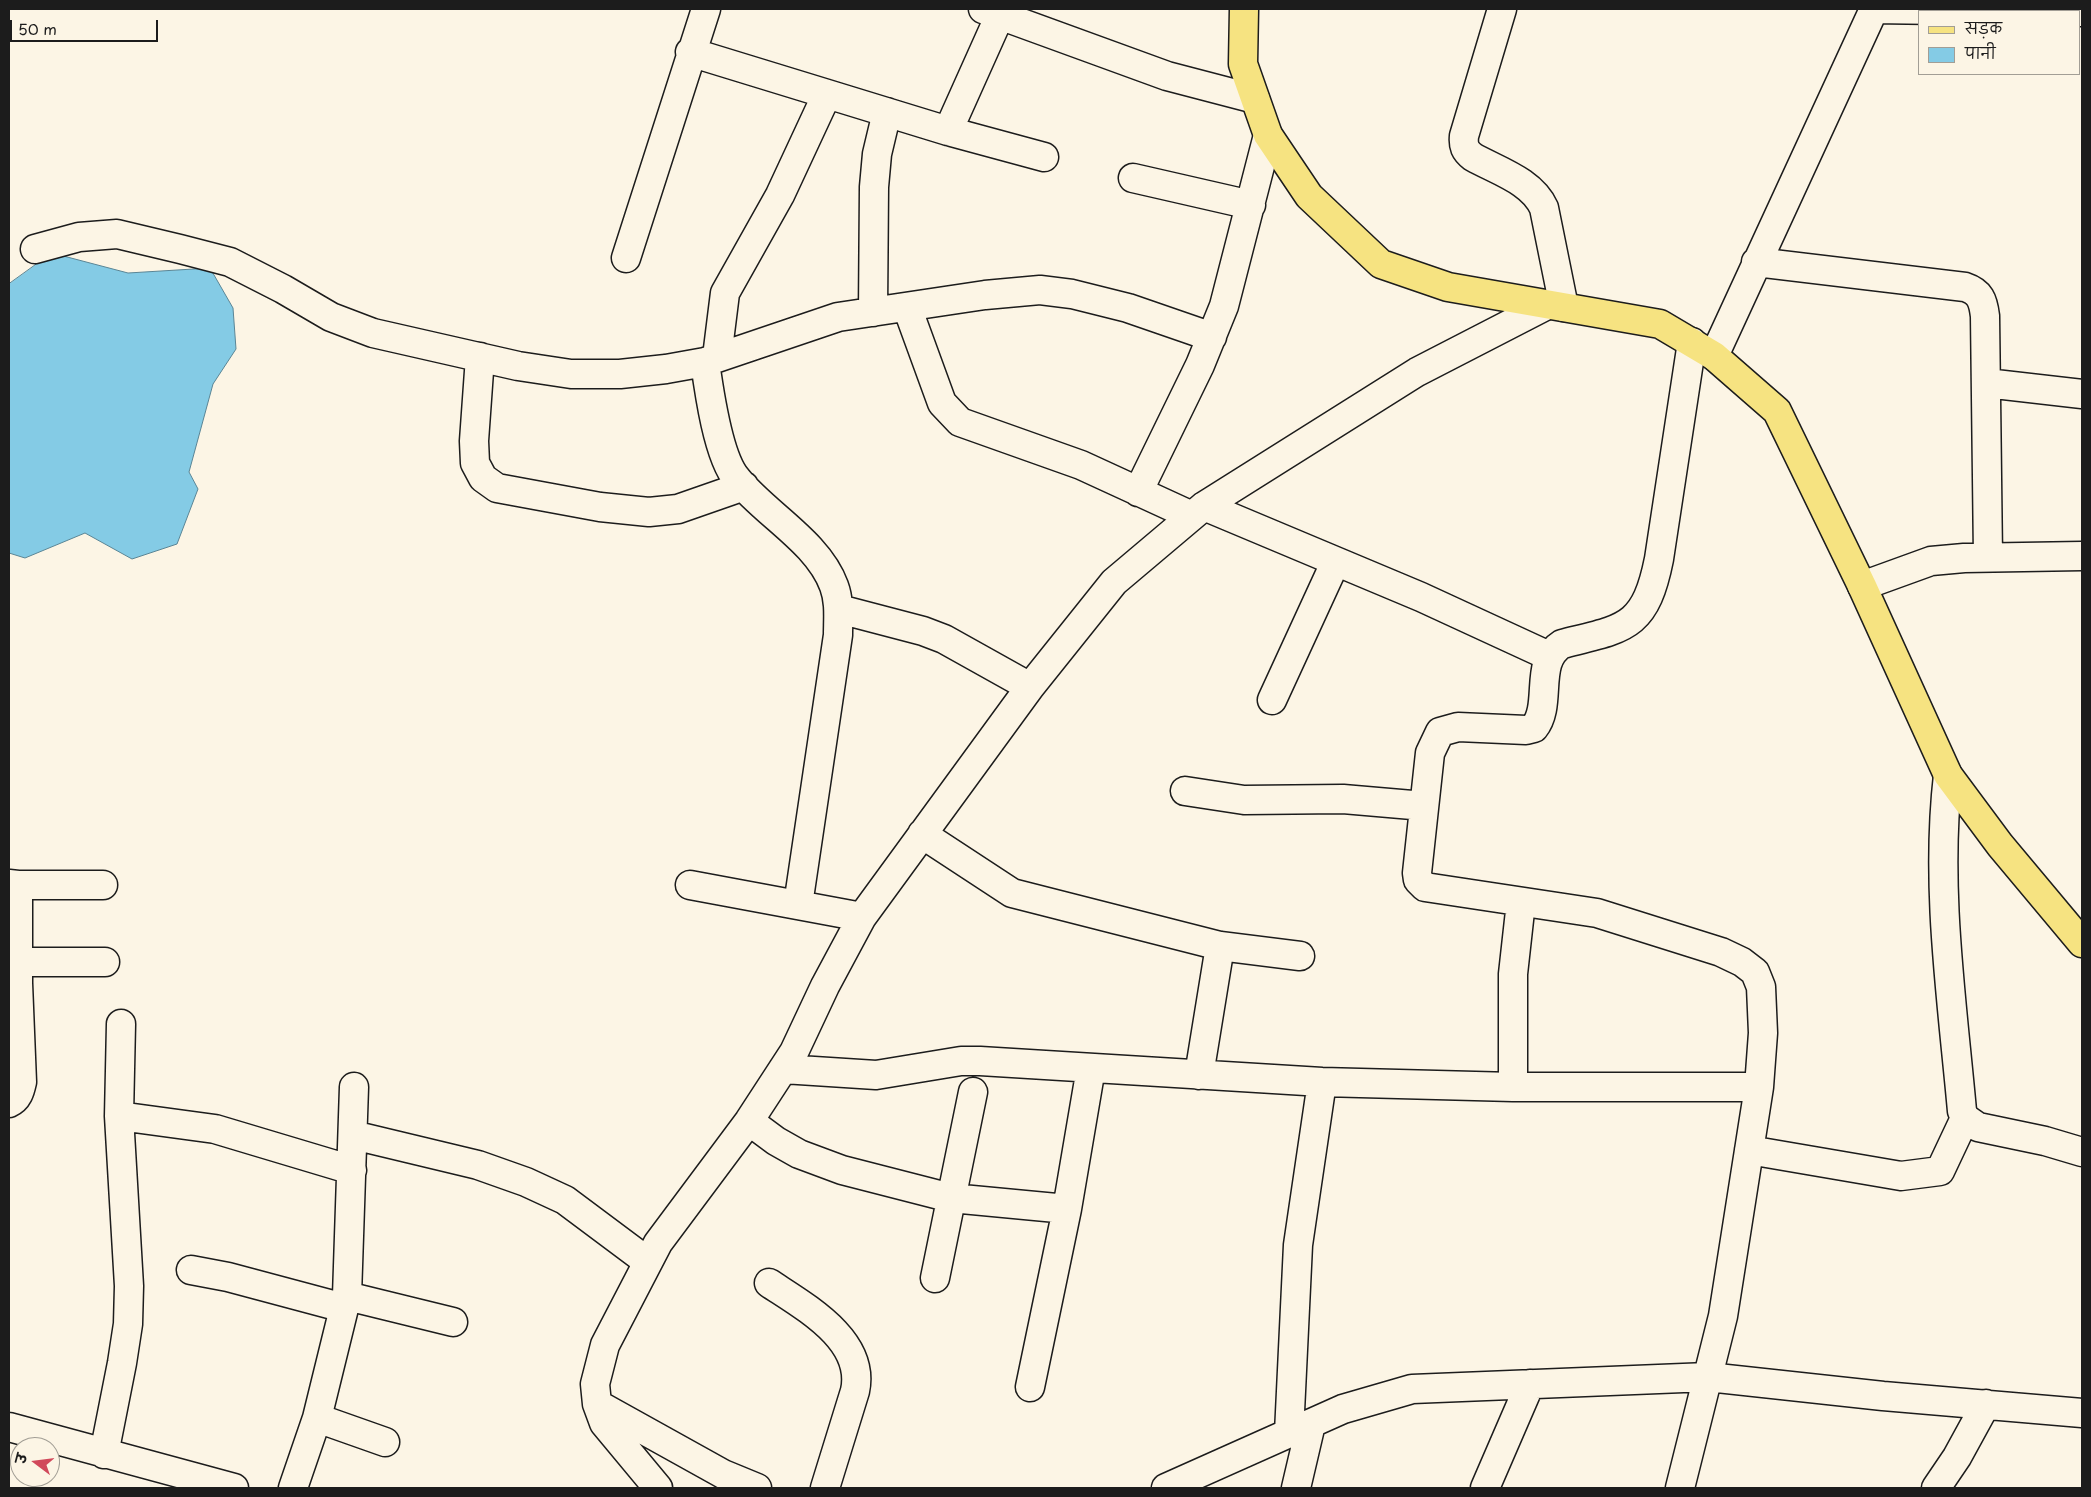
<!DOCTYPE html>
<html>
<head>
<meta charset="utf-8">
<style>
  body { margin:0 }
  #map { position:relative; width:2091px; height:1497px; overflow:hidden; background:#fcf5e5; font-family:"Playpen Sans","Playpen Sans Deva",sans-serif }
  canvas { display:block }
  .frame { position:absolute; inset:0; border:10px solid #1c1c1c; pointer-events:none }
  .legend { position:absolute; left:1918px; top:10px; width:162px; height:65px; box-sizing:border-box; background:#fcf5e5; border:1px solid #a29e95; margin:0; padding:6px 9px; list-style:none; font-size:15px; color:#1c1c1c }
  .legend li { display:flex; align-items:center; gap:10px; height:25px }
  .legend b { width:25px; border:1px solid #a29e95 }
  .north { position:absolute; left:10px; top:1437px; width:50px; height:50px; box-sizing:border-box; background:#fcf5e5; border:1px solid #a29e95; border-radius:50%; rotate:285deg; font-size:14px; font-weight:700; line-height:20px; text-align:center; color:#1c1c1c }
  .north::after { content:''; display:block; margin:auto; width:18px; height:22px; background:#d1495b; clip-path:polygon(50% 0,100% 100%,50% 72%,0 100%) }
  .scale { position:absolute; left:10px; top:20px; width:148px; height:22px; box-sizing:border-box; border:2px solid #1c1c1c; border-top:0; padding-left:6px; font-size:15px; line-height:18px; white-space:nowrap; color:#1c1c1c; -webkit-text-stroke:4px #fcf5e5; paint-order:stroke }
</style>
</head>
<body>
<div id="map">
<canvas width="2091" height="1497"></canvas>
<div class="frame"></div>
<ul class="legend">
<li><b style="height:6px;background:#f6e381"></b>सड़क</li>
<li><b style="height:14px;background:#84cbe5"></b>पानी</li>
</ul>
<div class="north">उ</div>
<div class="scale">50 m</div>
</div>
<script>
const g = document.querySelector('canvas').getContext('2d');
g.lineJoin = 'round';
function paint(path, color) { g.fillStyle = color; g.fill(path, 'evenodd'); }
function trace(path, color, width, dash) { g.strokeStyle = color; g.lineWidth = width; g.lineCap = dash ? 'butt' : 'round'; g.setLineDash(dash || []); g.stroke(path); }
const water = new Path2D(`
  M52,253L128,273L210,268L233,308L236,349L213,384L189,472L198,489L177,544L132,559L85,533L25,558L9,553V284Z`);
paint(water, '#84cbe5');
trace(water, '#5a8595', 1);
const minor = new Path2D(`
  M983,9L1167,76L1255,99
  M1502,9L1464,136C1463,146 1465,151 1473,157C1498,171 1532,181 1544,208L1564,307
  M1873,9L2010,11
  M2080,12H2082
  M690,52L948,131L1044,157
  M948,131L1000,15
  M1133,178L1251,205
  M35,249L79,237L117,234L180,249L230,262L283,289L331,317L373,333L518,366L571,374H620L666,369L705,362L838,317L985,295L1040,290L1072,294L1128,308L1212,337
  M626,258L706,9
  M1756,262L1965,287C1980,292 1983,300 1985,316L1988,557
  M907,307L942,403L960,422L1081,465L1192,516
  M873,312L874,187L877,154L887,112
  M1714,356L1874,9
  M480,357L474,441L475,463L483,478L497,488L600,507L649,512L678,509L744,486
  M717,357L725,293L780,195L827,94
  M705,362C709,391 718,457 737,479C765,514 818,542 834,586C840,602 838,619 838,635L798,905
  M1986,383L2082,394
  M1138,492L1200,365L1224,306L1268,135
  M1204,506L1421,597L1549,656
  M1862,586L1931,561L1964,558L2082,556
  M839,609L923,631L944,639L1030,687
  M1272,700L1335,563
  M1948,775C1935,887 1952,1000 1962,1111L1965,1118L1978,1127L2045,1141L2082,1152
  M1185,791L1244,800L1343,799L1424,806
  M922,834L1012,893L1220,946L1300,956
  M9,884L18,885V983L22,1082C20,1091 18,1099 9,1103
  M18,885H103
  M690,885L862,917
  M18,962H105
  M783,1069L876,1075L961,1061H980L1322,1082L1513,1087H1759
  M1199,1075L1220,946
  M1513,1087V974L1521,902
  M119,1116L215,1129L352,1170
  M749,1121L776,1141L799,1154L842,1170L951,1198L1067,1209
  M353,1135L478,1165L526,1182L565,1200L648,1262
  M1749,1150L1901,1176L1940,1171L1965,1118
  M191,1270L228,1277L344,1308
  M935,1278L973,1092
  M769,1283C805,1307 866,1340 855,1391L825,1488
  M347,1296L453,1322
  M1030,1387L1067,1209L1091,1068
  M597,1404L723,1474L757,1488
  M317,1418L385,1442
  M9,1427L234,1488
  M1289,1433L1298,1245L1322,1082
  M104,1454L122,1363L128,1324L129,1286L119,1116L121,1024
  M293,1488L317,1418L347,1296L354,1087
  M658,1488L604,1423L597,1404L595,1384L605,1345L658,1243L749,1121L794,1052L825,986L862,917L1030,687L1114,582L1204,506L1417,372L1549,304
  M1166,1488L1343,1409L1412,1389L1708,1377L1883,1396L2082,1413
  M1296,1488L1311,1424
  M1485,1488L1530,1384
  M1680,1488L1723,1316L1759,1087L1763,1033L1761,987L1755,972L1742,962L1721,952L1597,913L1425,887L1418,880L1417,873L1430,753L1440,732L1458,727L1526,730L1534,728C1553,704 1533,662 1562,644C1625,628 1645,629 1659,559L1692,342
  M1936,1488L1957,1457L1986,1404`);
const major = new Path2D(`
  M1244,9L1243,64L1268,135L1309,196L1381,264L1448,287L1660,324L1714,356L1777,411L1862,586L1948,775L2000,845L2082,943`);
trace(minor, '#1c1c1c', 31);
trace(major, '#1c1c1c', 31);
trace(minor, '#fcf5e5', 28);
trace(major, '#f6e381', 28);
</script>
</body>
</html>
